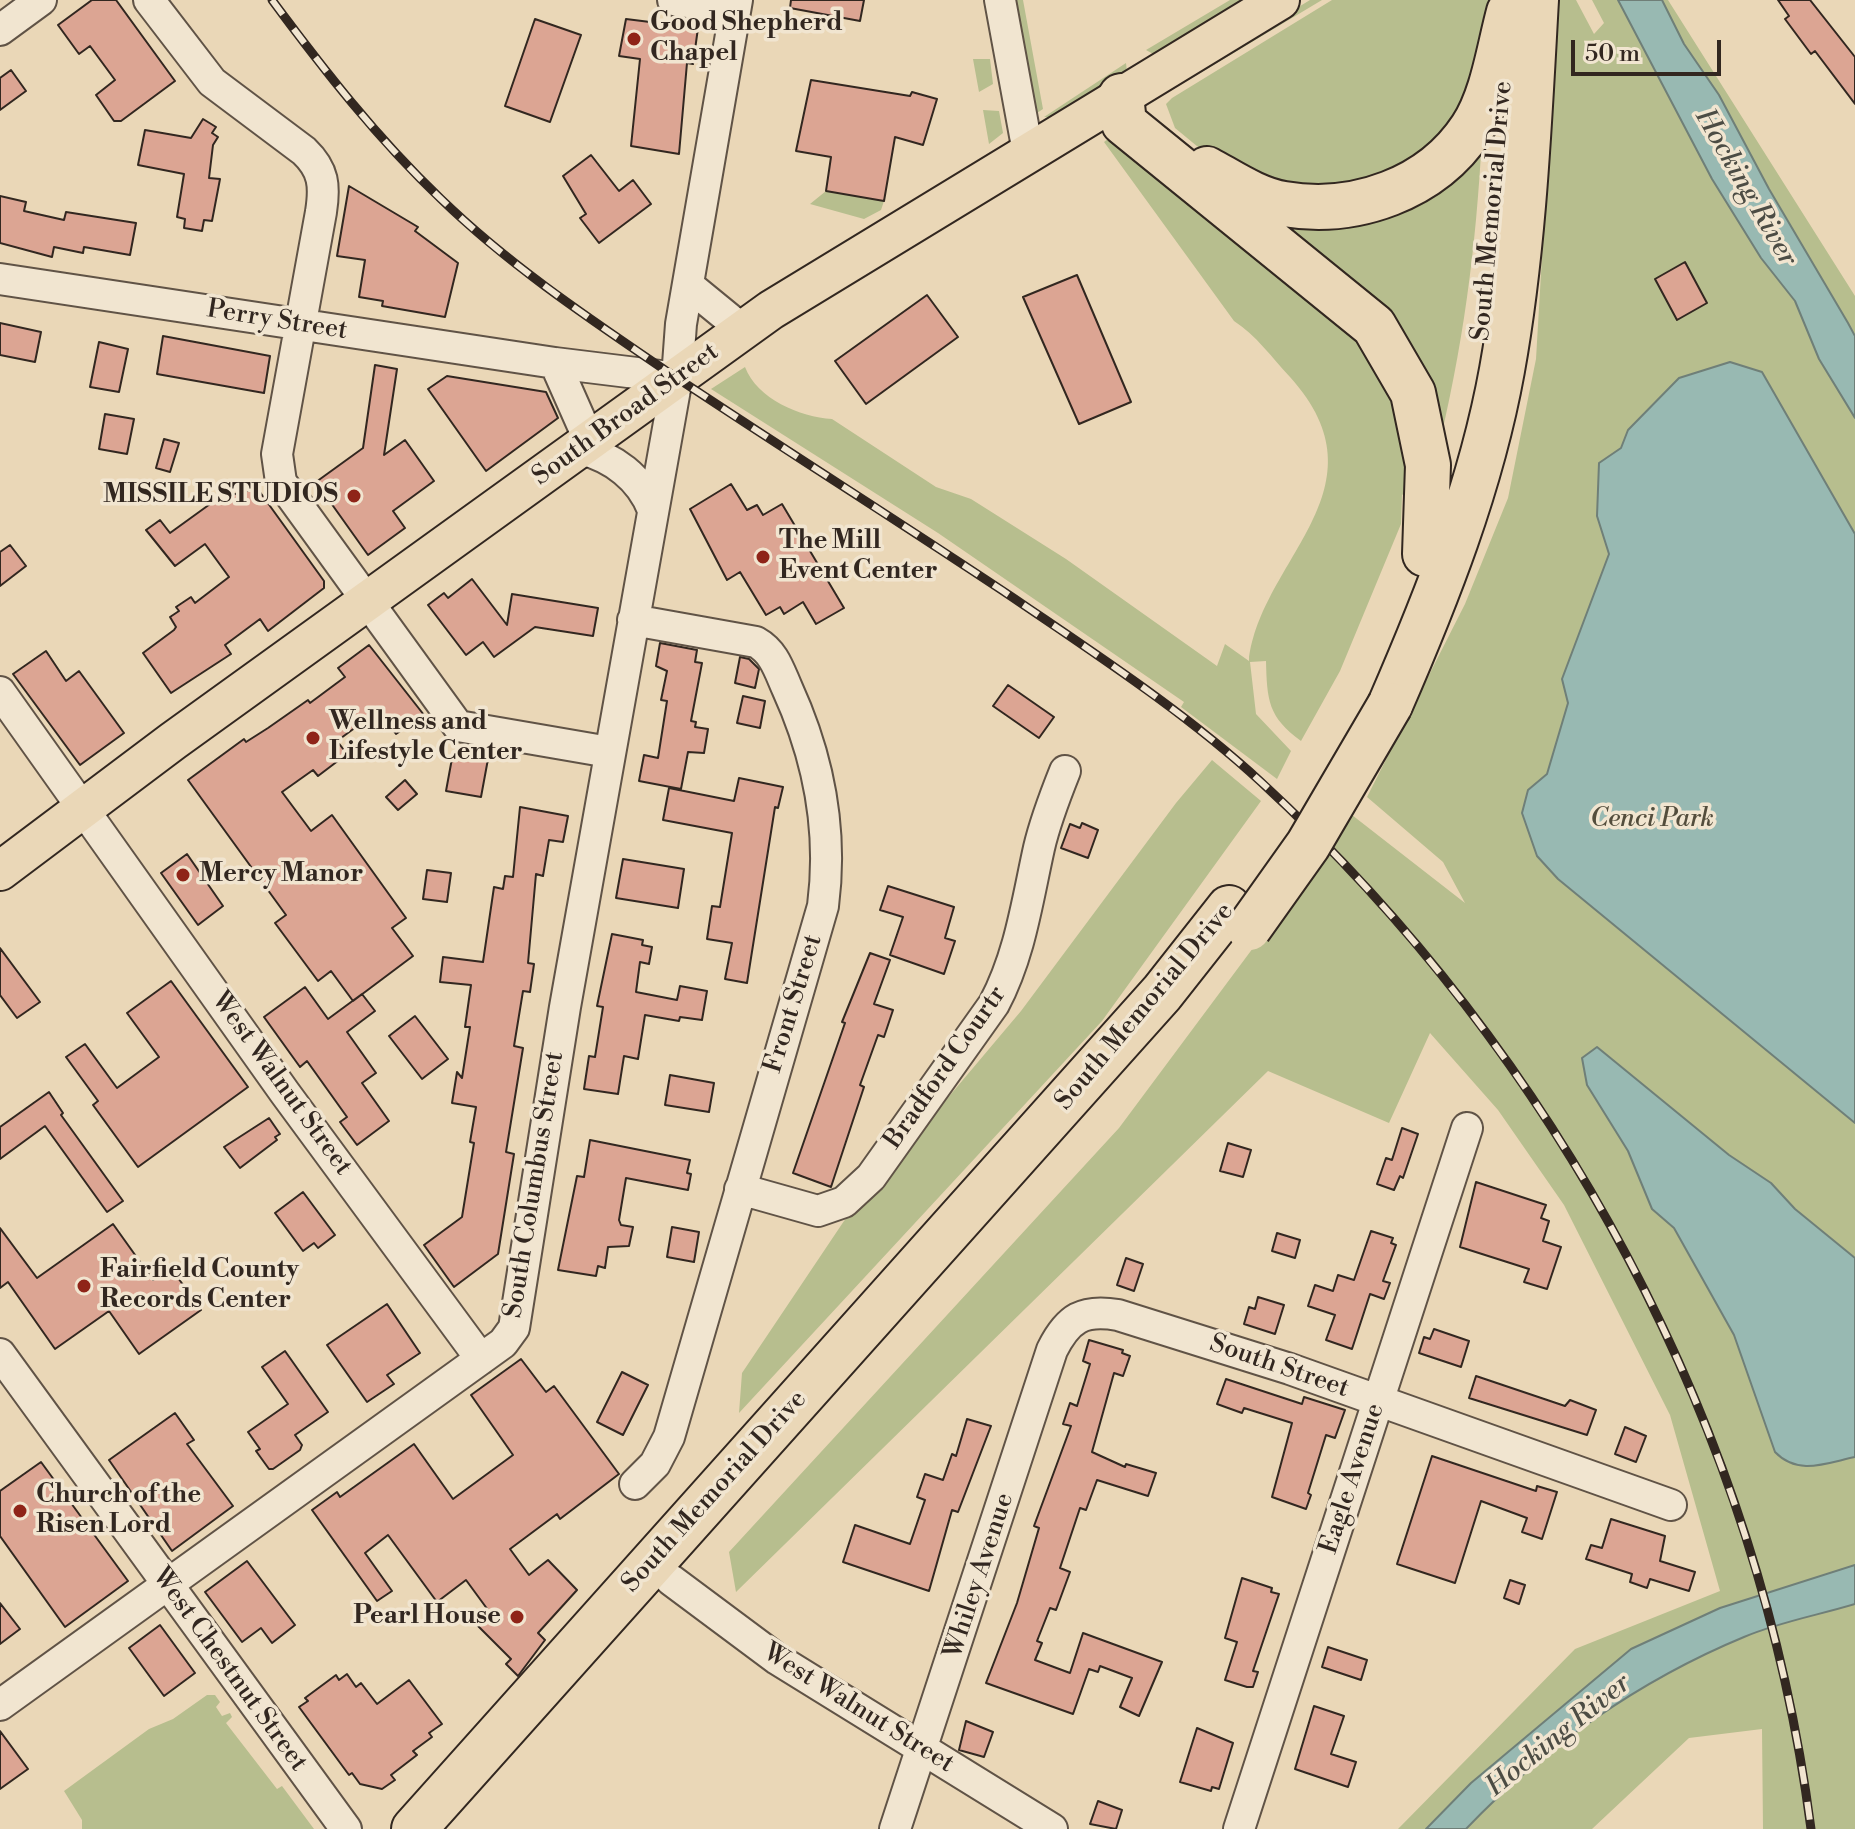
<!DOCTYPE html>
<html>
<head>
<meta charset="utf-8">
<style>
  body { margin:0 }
  #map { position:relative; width:1855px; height:1829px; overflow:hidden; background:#ead7b7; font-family:"Libre Bodoni",serif }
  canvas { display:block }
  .scale { position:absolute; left:1571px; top:40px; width:150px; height:36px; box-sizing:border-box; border:4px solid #322720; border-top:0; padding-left:10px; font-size:24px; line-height:28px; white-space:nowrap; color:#322720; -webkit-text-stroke:6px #f1e5d0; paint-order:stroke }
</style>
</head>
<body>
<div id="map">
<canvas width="1855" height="1829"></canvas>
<div class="scale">50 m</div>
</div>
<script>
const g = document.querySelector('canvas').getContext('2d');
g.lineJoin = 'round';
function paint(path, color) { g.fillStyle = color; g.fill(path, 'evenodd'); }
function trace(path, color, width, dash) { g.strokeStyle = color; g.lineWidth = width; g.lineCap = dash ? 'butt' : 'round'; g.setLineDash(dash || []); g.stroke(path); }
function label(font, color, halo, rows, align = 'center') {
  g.font = font + ' "Libre Bodoni",serif'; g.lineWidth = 7; g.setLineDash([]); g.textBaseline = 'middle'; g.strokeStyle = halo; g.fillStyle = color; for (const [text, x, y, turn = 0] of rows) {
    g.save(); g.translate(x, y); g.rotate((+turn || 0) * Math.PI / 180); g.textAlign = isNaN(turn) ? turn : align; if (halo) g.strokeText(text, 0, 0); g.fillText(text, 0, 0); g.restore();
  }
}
paint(new Path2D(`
  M1010,0H1023L1043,109L1037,113Z
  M1230,0H1247L1155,55L1146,50Z
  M1310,0H1322L1170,91L1180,80Z
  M1332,0H1491L1470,97L1419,162L1342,194L1226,170L1175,128L1166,104L1172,98Z
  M1557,0H1576L1594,34L1604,23L1592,0H1668L1855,296V1829H1763L1762,1729L1689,1738L1592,1829H1398L1575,1649L1720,1591L1670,1415L1564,1205L1498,1110L1430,1033L1389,1123L1268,1071L736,1592L729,1552L1119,1128L1352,815L1465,903L1443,862L1367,797L1465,604L1508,498L1536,359Z
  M973,59H990L993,84L979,92Z
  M1126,63L1127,72L1053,117H1044Z
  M983,110L999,111L1003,133L989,144Z
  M1113,135L1327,303L1399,392L1410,490L1402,495L1401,524L1340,671L1301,741C1268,717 1267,700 1266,661L1250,662L1256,714L1291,751L1277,779L1181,707L1184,702L938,533L711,389L745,367C757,399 800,417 832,419L936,487L971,499L1066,559L1217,666L1225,644L1249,661C1260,559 1391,489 1290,377C1272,358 1256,335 1234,321L1104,142Z
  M1482,136C1476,250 1463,348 1436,458L1427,408L1225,188L1323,220Z
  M826,191L884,201L881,210L864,219L810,204Z
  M1212,760L1261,801L1102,1021L739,1413L742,1373L844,1221L1021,1011L1176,803Z
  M207,1695H215L220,1702L216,1707L222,1716L230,1713L232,1717L226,1723L277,1789L282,1786L314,1829H82V1820L64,1791L149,1729L173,1719Z`), '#b7be8e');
const water = new Path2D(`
  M1618,0H1662L1684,44L1719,95L1769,189L1848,323L1855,336V418L1819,359L1795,301L1761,258L1712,179Z
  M1730,362L1762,372L1855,534V1123L1558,879L1537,856L1522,813L1528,790L1547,774L1568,703L1562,679L1609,554L1597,516L1599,463L1621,448L1628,430L1679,378Z
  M1597,1047L1729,1155L1771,1183L1795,1209L1855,1258V1457C1826,1463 1798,1476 1775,1452L1734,1335L1674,1228L1652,1209L1628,1151L1587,1085L1582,1058Z
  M1855,1565V1604C1819,1615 1779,1622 1744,1637C1640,1680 1544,1747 1466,1829H1426L1471,1783L1631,1649L1720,1608Z`);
paint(water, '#98b9b2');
trace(water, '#6f7f78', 2);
const building = new Path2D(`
  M92,0H116L175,81L121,121H114L96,95L115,80L90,46L79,54L58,25Z
  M791,0H864L860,21L790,8Z
  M1778,0H1810L1855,57V104L1815,51L1811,54L1785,19L1789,16Z
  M535,19L581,35L550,122L505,106Z
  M626,19L698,28L693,64L687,63L679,154L631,146L640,59L619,56Z
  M11,70L26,91L0,110V78Z
  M811,80L910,96L912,92L937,99L923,145L895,137L884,201L826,191L831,157L796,151Z
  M203,119L216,127L212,133L218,137L213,145L209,178L220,179L212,221L204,220L202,231L184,228L185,219L177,217L184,174L138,165L145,130L191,138Z
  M591,155L619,191L633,180L651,204L599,243L580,218L586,214L563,176Z
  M349,186L418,227L415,231L458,263L445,317L382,306L383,301L359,297L365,260L337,256Z
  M0,196L26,202L24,211L64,220L66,212L136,223L130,255L84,247L83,253L54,247L52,257L0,243Z
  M1685,262L1707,303L1677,320L1655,279Z
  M1077,275L1131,402L1079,424L1023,297Z
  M927,295L958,337L866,404L835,361Z
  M0,323L41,332L35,362L0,355Z
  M163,336L270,356L264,393L157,374Z
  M99,342L128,349L119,392L90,387Z
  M375,365L397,369L384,455L405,440L434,481L393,511L405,528L368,555L316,482L363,448Z
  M447,376L546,392L558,418L486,471L428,389Z
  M105,414L134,419L127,454L99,449Z
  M164,439L179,443L170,472L156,468Z
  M731,484L747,510L757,505L763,515L782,504L844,608L816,624L803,602L784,614L780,607L766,615L740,572L727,580L690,509Z
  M257,488L324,581V588L268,631L260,619L225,645L231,654L171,693L143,653L174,630L176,627L170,617L179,611L176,607L191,597L195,603L229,577L205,544L175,566L146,530L160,520L170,533L217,499Z
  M10,545L26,566L0,586V552Z
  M472,579L507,625L512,594L598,608L593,636L535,627L494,657L483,642L466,655L428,605L444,593L448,598Z
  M660,643L697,650L695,662L702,663L691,721L696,722L695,727L708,729L704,753L688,752L681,789L639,781L644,755L658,758L667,701L661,700L667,671L656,666Z
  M369,645L424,715L396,734L380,712L375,713L337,741L347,754L318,776L313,770L282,792L311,831L332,815L406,918L392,928L413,956L353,1001L331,971L318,981L275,923L286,915L188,780L244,739L246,742L268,728L308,700L310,703L345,677L338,668Z
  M46,651L66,681L79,671L124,733L80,765L13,674Z
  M740,657L749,659L759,669L755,688L735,683Z
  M1008,685L1054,717L1039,738L993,706Z
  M743,696L765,701L760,728L737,723Z
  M453,753L488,759L481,797L446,791Z
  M739,778L783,787L778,808L775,807L747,983L725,979L732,943L707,939L712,906L720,907L732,833L663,820L669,788L734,801Z
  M405,780L417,794L398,810L386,797Z
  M520,807L568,816L563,842L549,840L543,876L536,874L528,963L534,964L530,992L523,991L514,1046L523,1048L506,1152L514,1154L498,1254L454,1287L424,1245L462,1217L474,1143L470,1142L476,1107L452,1103L457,1072L462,1078L470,1027H465L471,985L440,982L443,957L483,962L494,887L503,889L505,876L513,877Z
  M1082,823L1098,830L1088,858L1061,848L1070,824L1080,828Z
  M187,854L223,906L198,925L161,873Z
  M623,859L684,869L678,908L616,898Z
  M427,870L451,873L447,902L423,899Z
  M888,886L954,907L945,938L955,941L944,974L890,955L903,917L880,910Z
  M612,934L643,940L642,945L652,947L649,964L640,962L636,992L677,1000L680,986L707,991L702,1020L680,1017L679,1021L645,1015L638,1059L624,1056L618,1094L584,1089L589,1056L595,1057L603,1007L597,1006Z
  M0,948L40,1002L17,1018L0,995Z
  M870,953L890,960L874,1004L893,1010L884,1037L878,1035L860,1085L864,1087L831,1187L793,1173L845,1023L842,1022Z
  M171,981L248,1087L138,1167L93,1105L98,1101L66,1057L85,1044L117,1088L159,1057L127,1013Z
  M305,987L328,1019L362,994L375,1011L347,1032L376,1073L362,1083L389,1121L357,1145L340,1122L347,1117L307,1061L300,1067L264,1017Z
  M415,1016L448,1059L422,1079L389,1036Z
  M670,1075L714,1083L709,1112L665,1105Z
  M49,1092L63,1113L61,1115L123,1201L107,1212L45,1126L0,1159V1127Z
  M269,1118L280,1134L275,1137L277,1140L240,1168L224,1147Z
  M1402,1128L1418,1134L1403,1178L1400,1176L1394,1190L1377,1184L1386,1158L1392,1160Z
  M590,1140L690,1160L687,1173L691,1174L688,1190L626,1178L619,1220L621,1225L633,1227L629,1246L608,1247L605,1268L598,1266L596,1276L558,1270L577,1176L584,1177Z
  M1228,1143L1251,1150L1243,1177L1220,1171Z
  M1476,1182L1546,1205L1541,1218L1549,1221L1543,1241L1561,1247L1547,1289L1524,1282L1529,1269L1460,1247Z
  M303,1192L335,1235L318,1248L314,1243L303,1251L275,1213Z
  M113,1224L153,1280L171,1268L201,1310L139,1354L109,1311L55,1349L8,1282L0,1288V1228L37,1278Z
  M672,1227L699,1232L694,1262L667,1257Z
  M1371,1231L1393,1238L1391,1243L1396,1245L1383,1281L1390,1283L1384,1299L1370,1294L1352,1349L1326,1340L1335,1315L1308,1306L1315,1285L1333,1291L1338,1275L1354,1280Z
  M1277,1233L1300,1240L1295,1258L1272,1251Z
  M1126,1258L1143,1264L1134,1291L1117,1285Z
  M1258,1297L1284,1305L1275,1334L1244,1324L1249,1307L1255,1309Z
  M387,1304L420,1353L387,1375L394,1384L367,1402L327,1345Z
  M1434,1329L1469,1341L1461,1367L1419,1353L1424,1337L1430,1339Z
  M1089,1340L1123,1350L1122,1353L1130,1356L1123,1376L1114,1373L1092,1452L1125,1467L1126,1464L1156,1473L1148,1496L1097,1480L1086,1510L1080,1508L1060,1568L1070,1572L1056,1610L1050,1608L1037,1641L1042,1643L1035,1660L1070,1673L1083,1633L1162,1662L1139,1716L1120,1707L1132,1678L1100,1666L1098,1672L1089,1669L1073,1714L986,1683L1017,1603L1039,1528L1034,1526L1071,1426L1063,1424L1070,1403L1077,1406L1090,1364L1083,1361Z
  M285,1351L328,1412L295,1435L302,1445L300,1450L273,1469H269L256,1451L260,1449L248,1432L288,1404L262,1367Z
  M521,1359L546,1392L554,1386L619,1474L560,1519L557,1514L510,1549L529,1575L548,1560L577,1590L538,1633L545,1640L518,1676L506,1664L511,1659L476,1624L488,1610L466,1580L437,1602L388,1535L365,1553L392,1591L377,1601L312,1510L337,1492L340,1497L414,1444L453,1499L513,1455L471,1395Z
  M622,1372L648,1385L623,1435L597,1422Z
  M1476,1376L1565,1406L1570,1400L1596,1410L1587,1435L1469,1398Z
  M1226,1379L1302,1404L1304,1397L1345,1410L1335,1438L1326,1435L1308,1493L1311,1495L1306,1509L1272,1497L1292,1423L1244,1408L1242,1413L1217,1404Z
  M175,1413L194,1440L187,1444L233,1506L172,1551L109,1460Z
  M967,1419L991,1426L958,1512L952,1510L929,1591L843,1562L855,1525L910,1544L925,1500L917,1497L925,1474L943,1480L952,1454L956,1456Z
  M1625,1427L1646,1436L1636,1462L1615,1454Z
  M1432,1456L1536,1491L1537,1486L1557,1492L1542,1539L1522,1532L1527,1518L1481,1501L1455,1583L1397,1564Z
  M41,1462L128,1581L65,1627L0,1536V1491Z
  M1611,1519L1665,1536L1660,1561L1695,1572L1689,1591L1650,1579L1647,1588L1630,1582L1632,1574L1586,1559L1591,1545L1602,1548Z
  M247,1561L295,1625L272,1643L261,1628L242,1642L205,1592Z
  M1242,1578L1272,1588L1271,1592L1279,1594L1253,1671L1258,1672L1253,1687H1247L1225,1680L1237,1642L1225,1638Z
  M1510,1580L1525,1585L1519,1604L1504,1598Z
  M0,1603L20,1629L0,1644Z
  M160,1625L195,1673L164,1696L129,1648Z
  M1328,1647L1367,1660L1361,1680L1322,1667Z
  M347,1674L356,1687L361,1683L377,1704L409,1680L442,1724L429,1733L432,1737L413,1751L417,1755L391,1775L395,1780L382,1789L360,1784L352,1773L349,1775L299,1707L308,1701L305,1698L336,1675L339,1680Z
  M1314,1706L1344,1716L1331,1754L1356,1762L1348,1787L1295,1769Z
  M966,1721L993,1732L984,1757L959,1750Z
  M1197,1728L1233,1743L1219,1789L1212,1787L1211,1791L1180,1782Z
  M0,1731L28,1769L0,1789Z
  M1098,1801L1122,1810L1116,1829L1090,1824Z`);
paint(building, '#dca593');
trace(building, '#322720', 2);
const minor = new Path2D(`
  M149,0L212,82L304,151C324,170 325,186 321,212L277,454L281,482L458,726L609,752
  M673,0L735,9
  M1000,0L1028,152
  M0,30L41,0
  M0,279L555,363L677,378
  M688,285L743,330
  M555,363L590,442
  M580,449C613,457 641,478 653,510
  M633,620L756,642C774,652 779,670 787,688C819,758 833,829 823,906L669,1437L655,1464L635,1484
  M0,692L285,1093L481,1359
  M740,1189L818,1211L844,1202L871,1177L994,1004C1020,955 1027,902 1039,848C1045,822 1055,796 1065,771
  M0,1354L346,1829
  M671,1580L777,1659L1052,1829
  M0,1705L503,1343L514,1328L565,1007L677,378L681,324L737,0
  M895,1829L1052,1350C1068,1318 1083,1309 1118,1315L1290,1369L1671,1505
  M1239,1829L1467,1128`);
const major = new Path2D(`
  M0,871L173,741L771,310L1280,0`);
const highway = new Path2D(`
  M1121,96L1124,123L1374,326L1413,393L1428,465L1425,554
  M1207,169C1231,182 1257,200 1284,204C1355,216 1432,189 1472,128C1493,96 1499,49 1509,12
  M1390,705C1437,597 1481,486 1502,370C1524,248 1529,124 1536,0
  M414,1829L1162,993L1229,908`);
trace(minor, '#605346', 34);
trace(major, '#322720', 42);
trace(highway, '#322720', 48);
trace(minor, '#f1e5d0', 30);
trace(major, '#ead7b7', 38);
trace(highway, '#ead7b7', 44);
const rail = new Path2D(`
  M272,0C324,70 377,138 441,199C509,265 590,319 668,372C782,448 898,521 1012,597C1097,655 1185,712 1261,782C1558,1056 1759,1428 1811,1829`);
trace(rail, '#322720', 9);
trace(rail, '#f1e5d0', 6, [18]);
const highwayBridge = new Path2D(`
  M1249,928L1308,845L1390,705`);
trace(highwayBridge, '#322720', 48, []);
trace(highwayBridge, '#ead7b7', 44);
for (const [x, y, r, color] of [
  [634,39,8,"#8f2418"],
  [354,496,8,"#8f2418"],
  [763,557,8,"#8f2418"],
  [313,738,8,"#8f2418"],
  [183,875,8,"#8f2418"],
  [84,1286,8,"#8f2418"],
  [20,1511,8,"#8f2418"],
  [517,1617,8,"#8f2418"]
]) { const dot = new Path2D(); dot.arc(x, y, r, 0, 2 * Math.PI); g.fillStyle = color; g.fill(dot); trace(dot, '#f1e5d0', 3); }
label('bold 26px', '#322720', '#f1e5d0', [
  ["Good Shepherd",650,24],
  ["Chapel",650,54],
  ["MISSILE STUDIOS",338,496,"right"],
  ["The Mill",779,542],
  ["Event Center",779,572],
  ["Wellness and",329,723],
  ["Lifestyle Center",329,753],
  ["Mercy Manor",199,875],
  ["Fairfield County",100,1271],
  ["Records Center",100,1301],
  ["Church of the",36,1496],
  ["Risen Lord",36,1526],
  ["Pearl House",501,1617,"right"]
], 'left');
label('26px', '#322720', '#f1e5d0', [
  ["South Memorial Drive",1493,211,-85],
  ["Perry Street",277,321,9],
  ["South Broad Street",626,415,-36],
  ["Front Street",794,1004,-73],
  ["South Memorial Drive",1145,1007,-50],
  ["Bradford Courtr",946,1068,-55],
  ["West Walnut Street",281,1084,54],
  ["South Columbus Street",535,1185,-81],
  ["South Street",1279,1367,19],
  ["Eagle Avenue",1353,1479,-72],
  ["South Memorial Drive",715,1492,-48],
  ["Whiley Avenue",980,1576,-72],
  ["West Chestnut Street",229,1670,54],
  ["West Walnut Street",858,1709,32]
]);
label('italic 26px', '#534d3c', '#f1e5d0', [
  ["Cenci Park",1652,820]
]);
label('italic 28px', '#4c4c44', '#f1e5d0', [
  ["Hocking River",1745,188,60],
  ["Hocking River",1559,1736,-39]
]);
</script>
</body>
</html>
